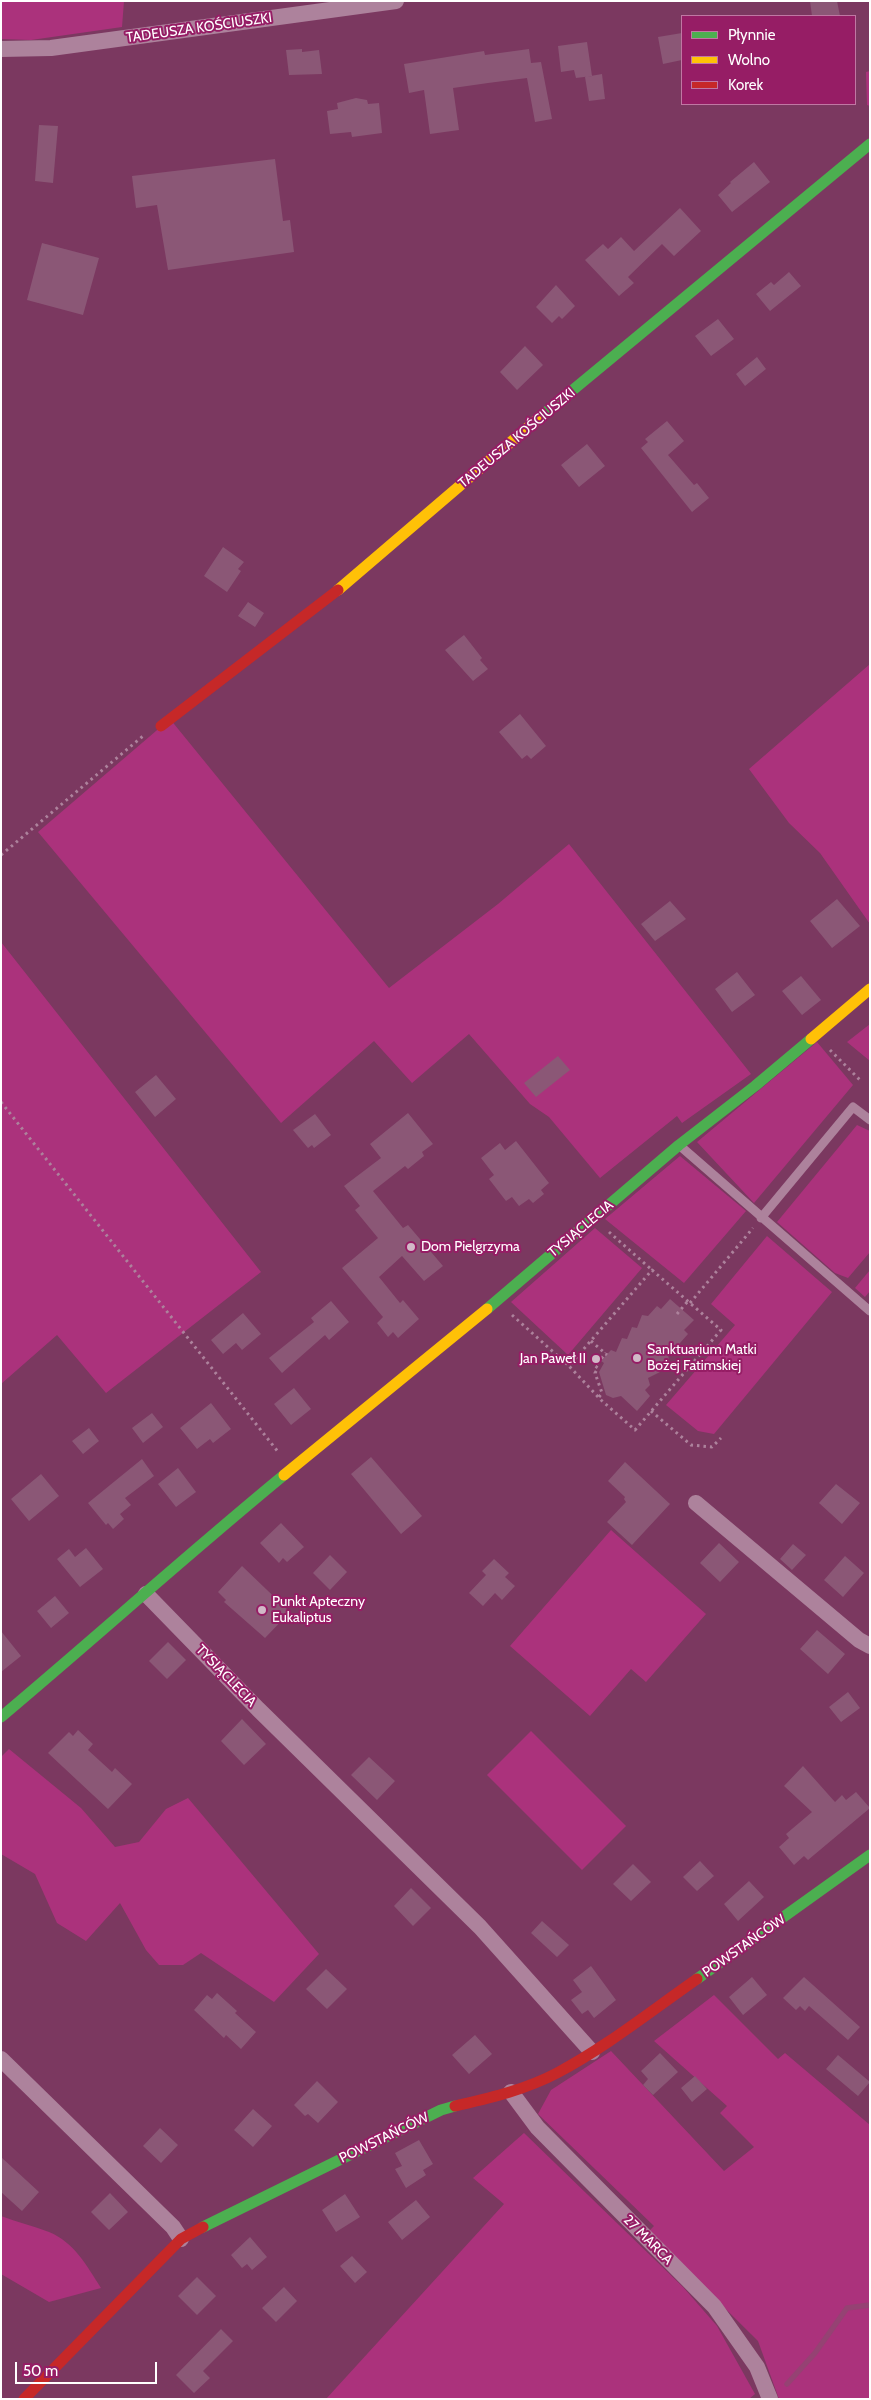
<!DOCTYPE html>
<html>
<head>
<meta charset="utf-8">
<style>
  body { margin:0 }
  #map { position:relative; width:871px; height:2400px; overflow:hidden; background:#7b3860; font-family:Cabin,sans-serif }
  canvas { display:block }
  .frame { position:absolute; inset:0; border:2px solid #fff; pointer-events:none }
  .legend { position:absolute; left:681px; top:15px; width:175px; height:90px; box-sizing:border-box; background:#961d65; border:1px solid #c077a3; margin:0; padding:6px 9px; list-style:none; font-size:15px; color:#fff }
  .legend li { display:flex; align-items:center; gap:10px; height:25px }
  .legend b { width:25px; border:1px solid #c077a3 }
  .scale { position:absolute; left:15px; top:2362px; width:142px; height:22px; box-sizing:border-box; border:2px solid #fff; border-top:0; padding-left:6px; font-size:15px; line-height:18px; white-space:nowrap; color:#fff; -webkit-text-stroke:4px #961d65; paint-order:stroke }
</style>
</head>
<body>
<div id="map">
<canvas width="871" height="2400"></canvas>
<div class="frame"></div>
<ul class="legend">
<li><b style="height:6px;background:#4caf50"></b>Płynnie</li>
<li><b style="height:6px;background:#ffc107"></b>Wolno</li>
<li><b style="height:6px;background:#c62828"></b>Korek</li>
</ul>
<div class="scale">50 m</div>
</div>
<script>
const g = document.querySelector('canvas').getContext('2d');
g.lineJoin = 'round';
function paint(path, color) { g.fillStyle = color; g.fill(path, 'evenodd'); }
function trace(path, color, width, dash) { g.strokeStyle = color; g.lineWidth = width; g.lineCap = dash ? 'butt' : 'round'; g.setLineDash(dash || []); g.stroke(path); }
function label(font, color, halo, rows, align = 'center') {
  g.font = font + ' Cabin,sans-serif'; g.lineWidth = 4; g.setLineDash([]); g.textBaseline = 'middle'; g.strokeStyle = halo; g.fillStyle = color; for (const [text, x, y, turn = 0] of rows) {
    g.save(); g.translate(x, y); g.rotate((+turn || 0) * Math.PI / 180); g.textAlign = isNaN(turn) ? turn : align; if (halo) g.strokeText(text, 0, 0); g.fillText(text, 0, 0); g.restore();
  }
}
paint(new Path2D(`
  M1,1H124L122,27L31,40L1,39Z
  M870,71V106L867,105L866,72Z
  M870,664V924L820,853L789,823L749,769Z
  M170,719L389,988L498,904L569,844L751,1074L682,1123L677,1116L600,1178L549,1117L530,1104L469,1034L412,1083L374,1041L281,1123L38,832Z
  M1,942L261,1272L106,1393L57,1335L1,1384Z
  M870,1024V1061L847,1042Z
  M817,1042L853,1085L754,1203L697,1142Z
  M857,1125L870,1131V1252L848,1278L835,1273L777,1222Z
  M680,1156L746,1211L684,1283L605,1219Z
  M595,1228L642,1268L568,1355L511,1302Z
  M767,1236L832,1292L714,1434L698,1431L666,1405L735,1325L711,1304Z
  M870,1270V1291L865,1297L855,1288Z
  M611,1530L706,1614L646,1682L631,1669L590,1716L510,1646Z
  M531,1731L626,1826L582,1870L487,1775Z
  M9,1749L81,1808L115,1847L139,1842L166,1809L188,1798L319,1954L274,2002L201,1953L183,1965H159L146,1950L120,1903L86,1941L57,1923L35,1874L1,1854V1757Z
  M714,1995L778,2059L785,2053L870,2125V2399H779L758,2341L648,2232L654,2226L538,2114L551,2090L611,2051L724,2171L754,2147L720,2113L727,2106L654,2041Z
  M524,2133L683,2287L717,2326L755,2394L749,2399H326L504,2204L473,2178Z
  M1,2216C17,2222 33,2226 49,2232C74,2242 87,2266 101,2288L49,2302L1,2274Z`), '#ab327c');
trace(new Path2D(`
  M787,2384L815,2353L847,2308L870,2305`), '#954273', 5.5);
paint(new Path2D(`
  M810,1H837L840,16H812Z
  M682,33V60L663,64L658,37Z
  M587,42L592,76L576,78L574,70L561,72L558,46Z
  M302,49V52L319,50L322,74L289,75L286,50Z
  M529,49L531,63L541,62L552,119L535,122L527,78L488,83L453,88L459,130L430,134L424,90L409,93L404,64L484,51L485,55Z
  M602,74L605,99L589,101L585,77Z
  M356,98L367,100L368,104L379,103L382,133L352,137L351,132L330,134L327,111L338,109L337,103Z
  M39,125L58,126L53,183L35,181Z
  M275,159L283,221L290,220L294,252L168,270L157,205L136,208L132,176Z
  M754,162L770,182L732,212L718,195L731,183L730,182Z
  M680,208L701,231L674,256L662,244L628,277L634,283L619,296L585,260L603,244L608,249L621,237L634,251Z
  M42,243L99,258L83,315L27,300Z
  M789,272L801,286L770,311L756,294L771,282L774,285Z
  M556,285L575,306L562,319L559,316L552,323L536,307Z
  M718,319L734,339L711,356L695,336Z
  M525,346L543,365L517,390L500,372Z
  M757,357L766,369L745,386L736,374Z
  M667,421L684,441L668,455L694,485L697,483L709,498L692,512L641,448L648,442L645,439Z
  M587,444L605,466L579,487L561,465Z
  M223,547L244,562L238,569L241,571L227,592L204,576Z
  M248,602L264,613L255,627L238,616Z
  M464,635L482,658L480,660L488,669L473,681L445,650Z
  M520,714L546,746L531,759L527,755L522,759L499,732Z
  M837,899L860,926L832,948L810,921Z
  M670,901L686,919L655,941L641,924Z
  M737,972L755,995L732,1012L715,989Z
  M801,976L821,1000L802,1015L782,991Z
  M558,1056L570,1070L536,1097L524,1083Z
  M156,1075L176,1099L155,1117L135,1092Z
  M408,1113L433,1144L422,1152L424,1156L408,1169L405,1166L373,1191L403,1228L408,1225L443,1266L424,1281L402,1256L379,1277L400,1303L403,1300L419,1319L398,1338L393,1332L388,1337L377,1323L383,1317L342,1268L378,1238L355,1210L360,1206L344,1186L381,1158L370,1144Z
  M315,1114L331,1135L314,1148L312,1145L308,1148L293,1130Z
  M516,1141L549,1183L541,1190L544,1194L533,1203L529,1199L519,1206L512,1197L506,1201L489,1179L494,1175L481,1158L500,1143L505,1150Z
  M670,1299L694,1320L684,1330L688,1334L680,1343L681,1348L668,1355L669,1360L658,1366L660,1372L648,1378L650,1385L645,1390L650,1396L637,1411L621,1396L613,1398L606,1395L599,1372L604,1363L601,1361L611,1350L616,1352L622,1338L627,1339L632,1327L637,1328L642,1315L648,1316L657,1306L661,1309Z
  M331,1301L349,1322L329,1340L325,1335L282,1373L269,1358L314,1322L311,1318Z
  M243,1313L261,1334L242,1350L236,1343L223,1354L211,1340Z
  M294,1388L311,1409L291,1425L274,1404Z
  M211,1403L231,1429L213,1443L210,1439L197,1449L180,1428Z
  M152,1413L163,1427L143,1443L132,1428Z
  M89,1428L99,1441L83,1454L72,1441Z
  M371,1457L422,1516L401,1534L351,1474Z
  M142,1459L154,1476L125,1498L131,1505L120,1514L124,1519L113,1529L108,1523L106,1525L88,1503Z
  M625,1462L670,1504L632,1545L607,1522L626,1502L624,1499L625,1497L608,1481Z
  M178,1468L196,1492L176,1507L158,1484Z
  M41,1474L59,1496L29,1521L11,1499Z
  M836,1484L860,1503L842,1524L819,1503Z
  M281,1523L304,1547L287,1562L283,1558L279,1563L260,1543Z
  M719,1543L739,1562L720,1582L700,1563Z
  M793,1544L806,1555L792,1570L780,1559Z
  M86,1548L103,1569L80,1587L57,1559L69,1549L75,1557Z
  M330,1555L347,1572L330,1590L313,1573Z
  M845,1556L864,1573L843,1597L824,1580Z
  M494,1559L509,1573L505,1577L515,1586L502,1600L495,1593L483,1606L469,1593L486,1575L482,1571Z
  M242,1566L290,1612L265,1638L224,1602L226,1600L218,1592Z
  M55,1596L69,1613L51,1628L37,1611Z
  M817,1630L845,1654L828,1674L800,1649Z
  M1,1631L21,1656L1,1672Z
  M168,1642L186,1660L167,1679L149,1661Z
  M848,1692L860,1708L841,1722L829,1707Z
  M242,1719L266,1744L244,1765L221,1741Z
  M78,1730L93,1744L88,1750L112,1772L115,1768L132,1784L108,1809L48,1753L69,1732L73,1736Z
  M369,1757L395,1781L377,1800L351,1775Z
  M803,1766L835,1802L842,1795L846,1800L856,1792L870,1808L808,1860L804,1856L794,1865L779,1847L789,1838L786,1834L812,1812L784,1786Z
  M700,1861L714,1876L697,1891L683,1877Z
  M633,1864L651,1882L631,1901L613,1884Z
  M749,1881L764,1897L738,1921L724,1904Z
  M411,1888L431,1908L413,1926L394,1906Z
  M542,1921L569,1945L557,1957L531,1933Z
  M591,1966L616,2000L594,2018L588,2010L582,2014L571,2000L582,1992L573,1980Z
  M326,1969L347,1989L327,2009L306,1989Z
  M752,1977L767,1995L743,2015L729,1997Z
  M804,1977L860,2027L848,2040L809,2006L805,2011L800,2006L796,2010L783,1998Z
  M217,1993L237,2011L235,2013L256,2032L241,2049L226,2035L224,2038L194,2010L207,1995L212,1999Z
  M475,2035L492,2054L469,2074L452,2055Z
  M660,2053L678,2072L653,2095L643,2085L648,2079L641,2071Z
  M838,2055L870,2082L858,2096L826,2069Z
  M695,2076L707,2089L692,2102L681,2088Z
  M317,2081L338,2102L318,2123L308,2114L305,2116L294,2105Z
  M253,2109L272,2126L253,2147L234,2130Z
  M160,2128L178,2145L161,2163L143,2146Z
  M419,2140L433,2164L423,2170L426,2175L406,2188L395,2169L402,2166L395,2153Z
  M1,2157L39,2192L22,2211L1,2192Z
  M110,2193L128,2212L109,2230L91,2212Z
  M345,2194L360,2217L336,2232L322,2210Z
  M416,2200L430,2217L402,2240L388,2222Z
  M250,2237L267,2257L252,2270L247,2264L242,2268L231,2255Z
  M352,2256L367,2272L355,2283L340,2266Z
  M197,2277L216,2296L197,2315L178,2296Z
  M284,2287L297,2301L276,2322L262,2308Z
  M221,2329L233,2341L203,2371L210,2378L194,2393L176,2375Z`), '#8b5776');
trace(new Path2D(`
  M1,855L143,736
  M830,1050L860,1080
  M1,1102L279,1453
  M609,1232L652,1270
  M652,1270L721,1330L635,1430L601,1400L569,1366Z
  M690,1303L753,1228
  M677,1314L688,1301
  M512,1315L569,1366
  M591,1341L607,1355
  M599,1397L602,1393L595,1373L598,1368L595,1366L606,1353
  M651,1411L691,1445L712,1447L721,1438`), '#ad829c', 3, [2.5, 4]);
trace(new Path2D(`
  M679,1145L870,1311
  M761,1218L853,1107L870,1120`), '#ad829c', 9);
trace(new Path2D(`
  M1,49L51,48L396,1
  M696,1503L859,1640L870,1646
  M146,1594L258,1709L480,1927L592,2052
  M1,2059L173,2227L181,2239
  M511,2092L537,2127L714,2306L757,2367L770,2399`), '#ad829c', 16);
trace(new Path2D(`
  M539,418L870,144
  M487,1309L679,1145L755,1086L811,1039
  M1,1717C96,1637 188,1554 284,1475
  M697,1979L870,1855
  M203,2227L441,2110L455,2106`), '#4caf50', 11);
trace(new Path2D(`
  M338,590L539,418
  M811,1039L870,989
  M284,1475L487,1309`), '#ffc107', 11);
trace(new Path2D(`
  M161,726L338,590
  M455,2106C489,2098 525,2090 557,2073C606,2047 651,2011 697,1979
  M24,2399L181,2239L203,2227`), '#c62828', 11);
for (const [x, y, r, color] of [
  [411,1247,5,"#d1b9c7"],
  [637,1358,5,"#d1b9c7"],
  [596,1359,5,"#d1b9c7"],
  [262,1610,5,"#d1b9c7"]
]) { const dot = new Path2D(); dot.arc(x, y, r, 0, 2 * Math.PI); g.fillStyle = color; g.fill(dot); trace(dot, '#961d65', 2); }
label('14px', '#fff', '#961d65', [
  ["TADEUSZA KOŚCIUSZKI",199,28,-8],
  ["TADEUSZA KOŚCIUSZKI",517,438,-40],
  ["TYSIĄCLECIA",581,1229,-40],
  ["TYSIĄCLECIA",226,1676,46],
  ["POWSTAŃCÓW",744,1946,-35],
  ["POWSTAŃCÓW",384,2138,-26],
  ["27 MARCA",648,2240,45]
]);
label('14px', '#fff', '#961d65', [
  ["Dom Pielgrzyma",421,1247],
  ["Sanktuarium Matki",647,1350],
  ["Bożej Fatimskiej",647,1366],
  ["Jan Paweł II",586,1359,"right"],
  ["Punkt Apteczny",272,1602],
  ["Eukaliptus",272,1618]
], 'left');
</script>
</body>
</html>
